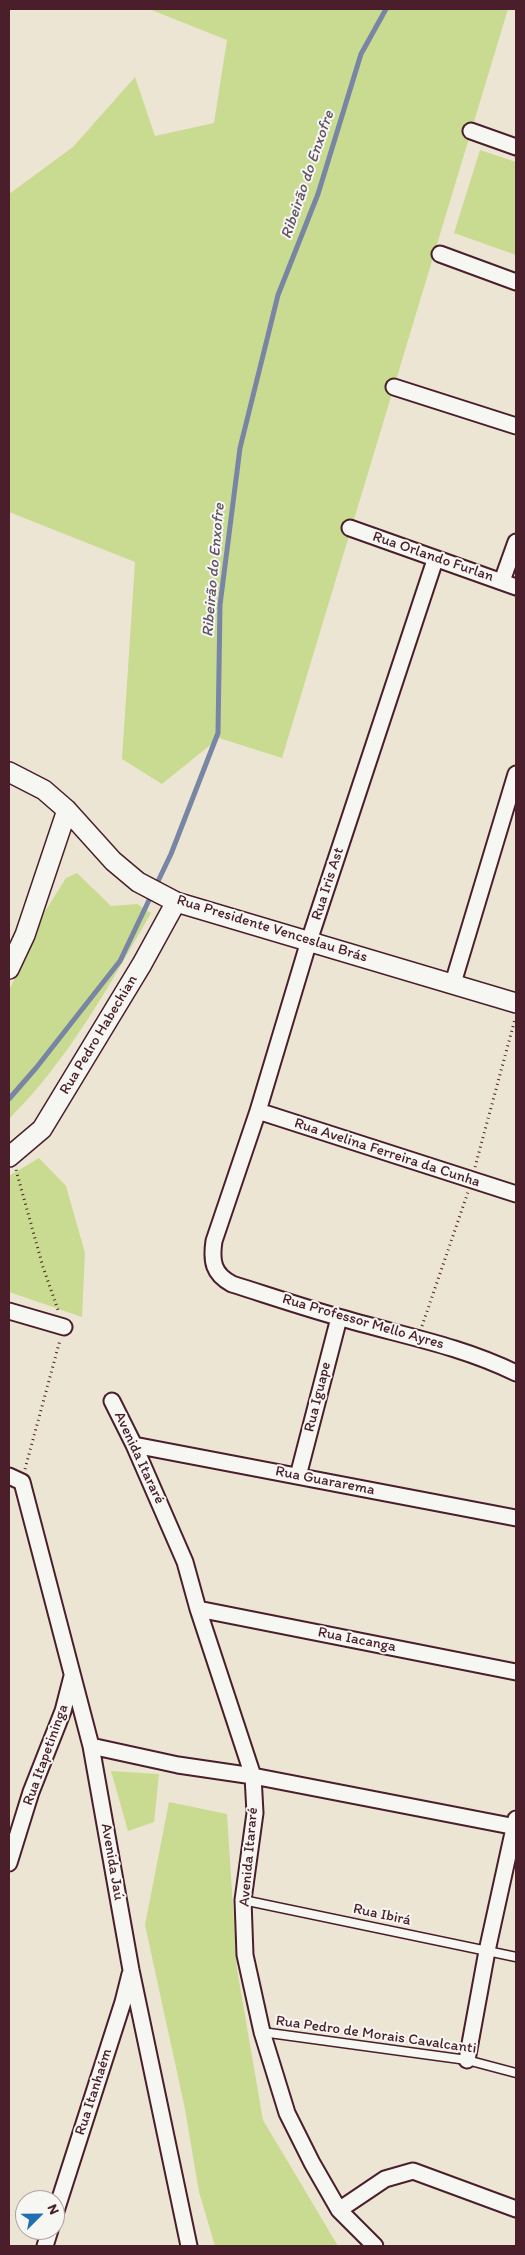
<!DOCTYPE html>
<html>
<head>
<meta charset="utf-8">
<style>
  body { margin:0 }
  #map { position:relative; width:525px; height:2255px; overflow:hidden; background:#ede5d4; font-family:Itim,sans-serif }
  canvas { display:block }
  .frame { position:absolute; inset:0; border:10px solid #4a1f2b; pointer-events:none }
  .north { position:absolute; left:15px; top:2190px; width:50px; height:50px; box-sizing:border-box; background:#f6f6f2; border:1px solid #b1a0a2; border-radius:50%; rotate:67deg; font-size:14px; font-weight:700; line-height:20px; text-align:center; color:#4a1f2b }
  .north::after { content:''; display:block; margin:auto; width:18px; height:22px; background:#1f6fb2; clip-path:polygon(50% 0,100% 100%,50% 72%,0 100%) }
</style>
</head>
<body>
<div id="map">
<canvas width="525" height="2255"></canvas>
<div class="frame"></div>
<div class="north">N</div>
</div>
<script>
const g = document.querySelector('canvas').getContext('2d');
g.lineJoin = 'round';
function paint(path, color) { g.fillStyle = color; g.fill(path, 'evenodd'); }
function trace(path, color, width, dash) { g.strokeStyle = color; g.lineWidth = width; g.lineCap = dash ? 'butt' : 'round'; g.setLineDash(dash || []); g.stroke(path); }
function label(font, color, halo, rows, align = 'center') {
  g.font = font + ' Itim,sans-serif'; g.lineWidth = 4; g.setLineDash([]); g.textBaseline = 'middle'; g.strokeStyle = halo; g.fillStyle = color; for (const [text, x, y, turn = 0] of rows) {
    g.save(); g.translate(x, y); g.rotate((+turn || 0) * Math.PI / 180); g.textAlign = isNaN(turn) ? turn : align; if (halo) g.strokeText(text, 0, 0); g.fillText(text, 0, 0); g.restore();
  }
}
paint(new Path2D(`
  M149,9H508L282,758L219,738L162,784L122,759L135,562L9,512V194L73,147L135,77L155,136L214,123L227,40Z
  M480,150L516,162V255L454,233Z
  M77,873L111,906L137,904L151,913C109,986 69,1059 9,1119V990L30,947L32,932L66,878Z
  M39,1158L66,1186L85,1253L82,1317L9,1292V1176Z
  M111,1771L159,1774L154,1822L128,1831Z
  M169,1802L227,1814L237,1969L263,2120L338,2246H215L199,2192L185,2109L145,1925Z`), '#c9db90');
trace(new Path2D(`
  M9,1099L36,1068L120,961L171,854L218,733L220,605L240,448L278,295L318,194L361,54L386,9`), '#7885a4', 5);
const service = new Path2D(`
  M243,1900L516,1957
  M262,2032L467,2060L516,2073`);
const minor = new Path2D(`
  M471,131L516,147
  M440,254L516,282
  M394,387L516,426
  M350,528L516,587
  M435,560L309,941L258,1111L214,1241C211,1261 213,1274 232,1284C267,1295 302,1307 338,1317C399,1335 459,1345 516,1373
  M502,581L516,542
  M453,983L516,774
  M258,1111L516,1194
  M9,1311L64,1327
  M112,1401L134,1445L185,1562L198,1609L253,1776L255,1813L243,1900L245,1955L262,2032L287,2113L312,2163L339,2210L375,2246
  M134,1445L516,1518
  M9,1476L22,1482L91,1746L131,1970L189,2246
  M298,1476L339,1318
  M198,1609L516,1672
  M91,1746L178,1765L253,1776L516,1827
  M9,1863L31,1792L63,1711L72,1676
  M467,2060L487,1951L516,1819
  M339,2210L385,2179L413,2171L516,2209
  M55,2214L123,2002L130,1974
  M45,2246L50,2230`);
const tertiary = new Path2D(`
  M9,772L44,790L67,810L113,861L138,882L176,902L516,1003
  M9,969L25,935L67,810
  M9,1157L42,1129L142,964L176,902`);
trace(service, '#4a1f2b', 11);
trace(minor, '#4a1f2b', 19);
trace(tertiary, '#4a1f2b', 22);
trace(new Path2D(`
  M475,1167L515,1019
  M16,1170L43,1267L58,1310
  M422,1326L468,1192
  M25,1469L60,1340`), '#4a1f2b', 3, [1, 4]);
trace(service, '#f6f6f2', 8);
trace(minor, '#f6f6f2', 15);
trace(tertiary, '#f6f6f2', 19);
label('15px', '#4a1f2b', '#f6f6f2', [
  ["Rua Orlando Furlan",433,557,19],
  ["Rua Iris Ast",328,884,-72],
  ["Rua Presidente Venceslau Brás",272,929,17],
  ["Rua Pedro Habechian",99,1035,-59],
  ["Rua Avelina Ferreira da Cunha",387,1153,18],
  ["Rua Professor Mello Ayres",363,1322,16],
  ["Rua Iguape",318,1397,-76],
  ["Avenida Itararé",139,1458,65],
  ["Rua Guararema",325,1481,11],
  ["Rua Iacanga",357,1640,11],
  ["Rua Itapetininga",46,1755,-70],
  ["Avenida Itararé",249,1857,-85],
  ["Avenida Jaú",112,1862,80],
  ["Rua Ibirá",382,1915,12],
  ["Rua Pedro de Morais Cavalcanti",376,2035,8],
  ["Rua Itanhaém",94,2092,-72]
]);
label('italic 16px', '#615267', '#f6f6f2', [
  ["Ribeirão do Enxofre",308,175,-71],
  ["Ribeirão do Enxofre",214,570,-85]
]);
</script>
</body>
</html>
